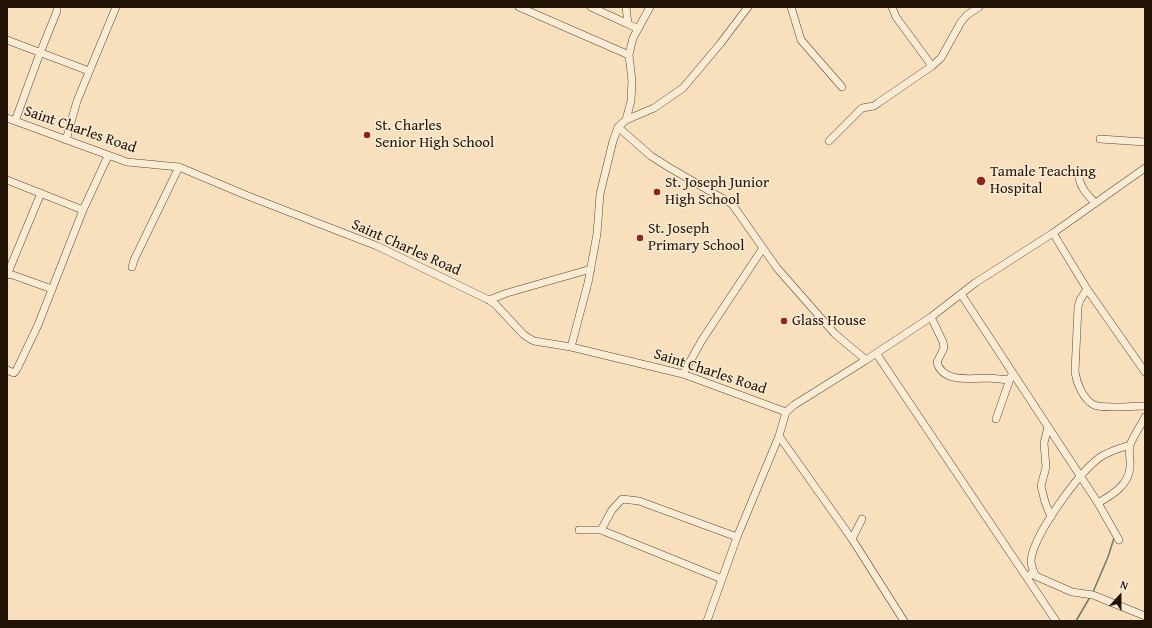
<!DOCTYPE html>
<html>
<head>
<meta charset="utf-8">
<style>
  body { margin:0 }
  #map { position:relative; width:1152px; height:628px; overflow:hidden; background:#f8e0bd; font-family:"Gentium Book Plus",serif }
  canvas { display:block }
  .frame { position:absolute; inset:0; border:8px solid #221404; pointer-events:none }
  .north { position:absolute; left:1100px; top:576px; width:40px; height:40px; -webkit-text-stroke:3px #faebd4; paint-order:stroke; rotate:21deg; font-size:11px; font-weight:700; line-height:16px; text-align:center; color:#221404 }
  .north::after { content:''; display:block; margin:auto; width:14px; height:18px; background:#221404; clip-path:polygon(50% 0,100% 100%,50% 72%,0 100%) }
</style>
</head>
<body>
<div id="map">
<canvas width="1152" height="628"></canvas>
<div class="frame"></div>
<div class="north">N</div>
</div>
<script>
const g = document.querySelector('canvas').getContext('2d');
g.lineJoin = 'round';
function trace(path, color, width, dash) { g.strokeStyle = color; g.lineWidth = width; g.lineCap = dash ? 'butt' : 'round'; g.setLineDash(dash || []); g.stroke(path); }
function label(font, color, halo, rows, align = 'center') {
  g.font = font + ' "Gentium Book Plus",serif'; g.lineWidth = 3; g.setLineDash([]); g.textBaseline = 'middle'; g.strokeStyle = halo; g.fillStyle = color; for (const [text, x, y, turn = 0] of rows) {
    g.save(); g.translate(x, y); g.rotate((+turn || 0) * Math.PI / 180); g.textAlign = isNaN(turn) ? turn : align; if (halo) g.strokeText(text, 0, 0); g.fillText(text, 0, 0); g.restore();
  }
}
trace(new Path2D(`
  M1093,592L1108,557L1114,538
  M1076,621L1090,597`), '#6d7a68', 1.5);
const minor = new Path2D(`
  M519,7L629,55
  M591,7L628,24
  M626,7L628,24L638,29
  M791,7L801,40L842,87
  M892,7L896,17L932,66
  M7,40L89,71
  M7,118L127,162L179,167L248,196L377,246L489,300L495,304L523,334L527,337L534,341L571,347L683,374L786,412
  M626,120L654,108L683,88L720,44L748,7
  M15,121L40,53L57,11V7
  M618,127L651,156L670,168L732,204L777,268L835,334L866,360
  M1100,139L1145,142
  M66,140L77,101L116,7
  M829,141L862,108L874,106L878,103L932,66L941,58L961,22L967,15L979,7
  M1079,178C1081,189 1088,195 1095,203
  M7,180L83,210
  M1053,233L1087,289L1145,372
  M132,267L134,260L179,167
  M7,273L52,289
  M7,275L41,193
  M1087,289L1080,300L1078,307L1075,372C1077,384 1083,399 1094,405C1103,409 1133,406 1145,406
  M961,294L1098,503L1119,540
  M489,300L507,293L591,269
  M931,317L943,342L944,348L937,362C942,384 974,378 990,378C997,379 1003,379 1009,380
  M571,347L588,283L597,234L600,194L613,141L618,127L626,120L631,101L632,81L629,55L631,46L633,38L650,7
  M876,353L1056,621
  M7,370L14,373L17,369L38,325L83,210L108,156
  M683,374L702,340L763,248
  M996,419L1011,376
  M1048,427L1044,443L1046,467L1041,486L1045,502L1051,517
  M779,436L852,539L904,621
  M1098,503C1112,495 1129,485 1130,467C1131,460 1128,452 1130,445C1133,437 1141,425 1145,417
  M579,530H601L722,579
  M601,530L612,510L622,499L639,501L737,537
  M852,539L862,519
  M1031,574L1072,592L1093,595L1145,616
  M1035,575C1033,570 1031,566 1031,560C1034,534 1078,474 1099,458C1107,452 1120,448 1130,445
  M707,621L737,537L779,436L786,412L794,405L866,360L931,317L975,283L1053,233L1145,168`);
trace(minor, '#584732', 8);
trace(minor, '#faebd4', 7);
for (const [x, y, r, color] of [
  [367,135,4,"#8f2418"],
  [981,181,5,"#8f2418"],
  [657,192,4,"#8f2418"],
  [640,238,4,"#8f2418"],
  [784,321,4,"#8f2418"]
]) { const dot = new Path2D(); dot.arc(x, y, r, 0, 2 * Math.PI); g.fillStyle = color; g.fill(dot); trace(dot, '#faebd4', 1.5); }
label('15px', '#221404', '#faebd4', [
  ["St. Charles",375,126],
  ["Senior High School",375,143],
  ["Tamale Teaching",990,172],
  ["Hospital",990,189],
  ["St. Joseph Junior",665,183],
  ["High School",665,200],
  ["St. Joseph",648,229],
  ["Primary School",648,246],
  ["Glass House",792,321]
], 'left');
label('15px', '#221404', '#faebd4', [
  ["Saint Charles Road",80,130,19],
  ["Saint Charles Road",406,248,24],
  ["Saint Charles Road",710,372,18]
]);
</script>
</body>
</html>
